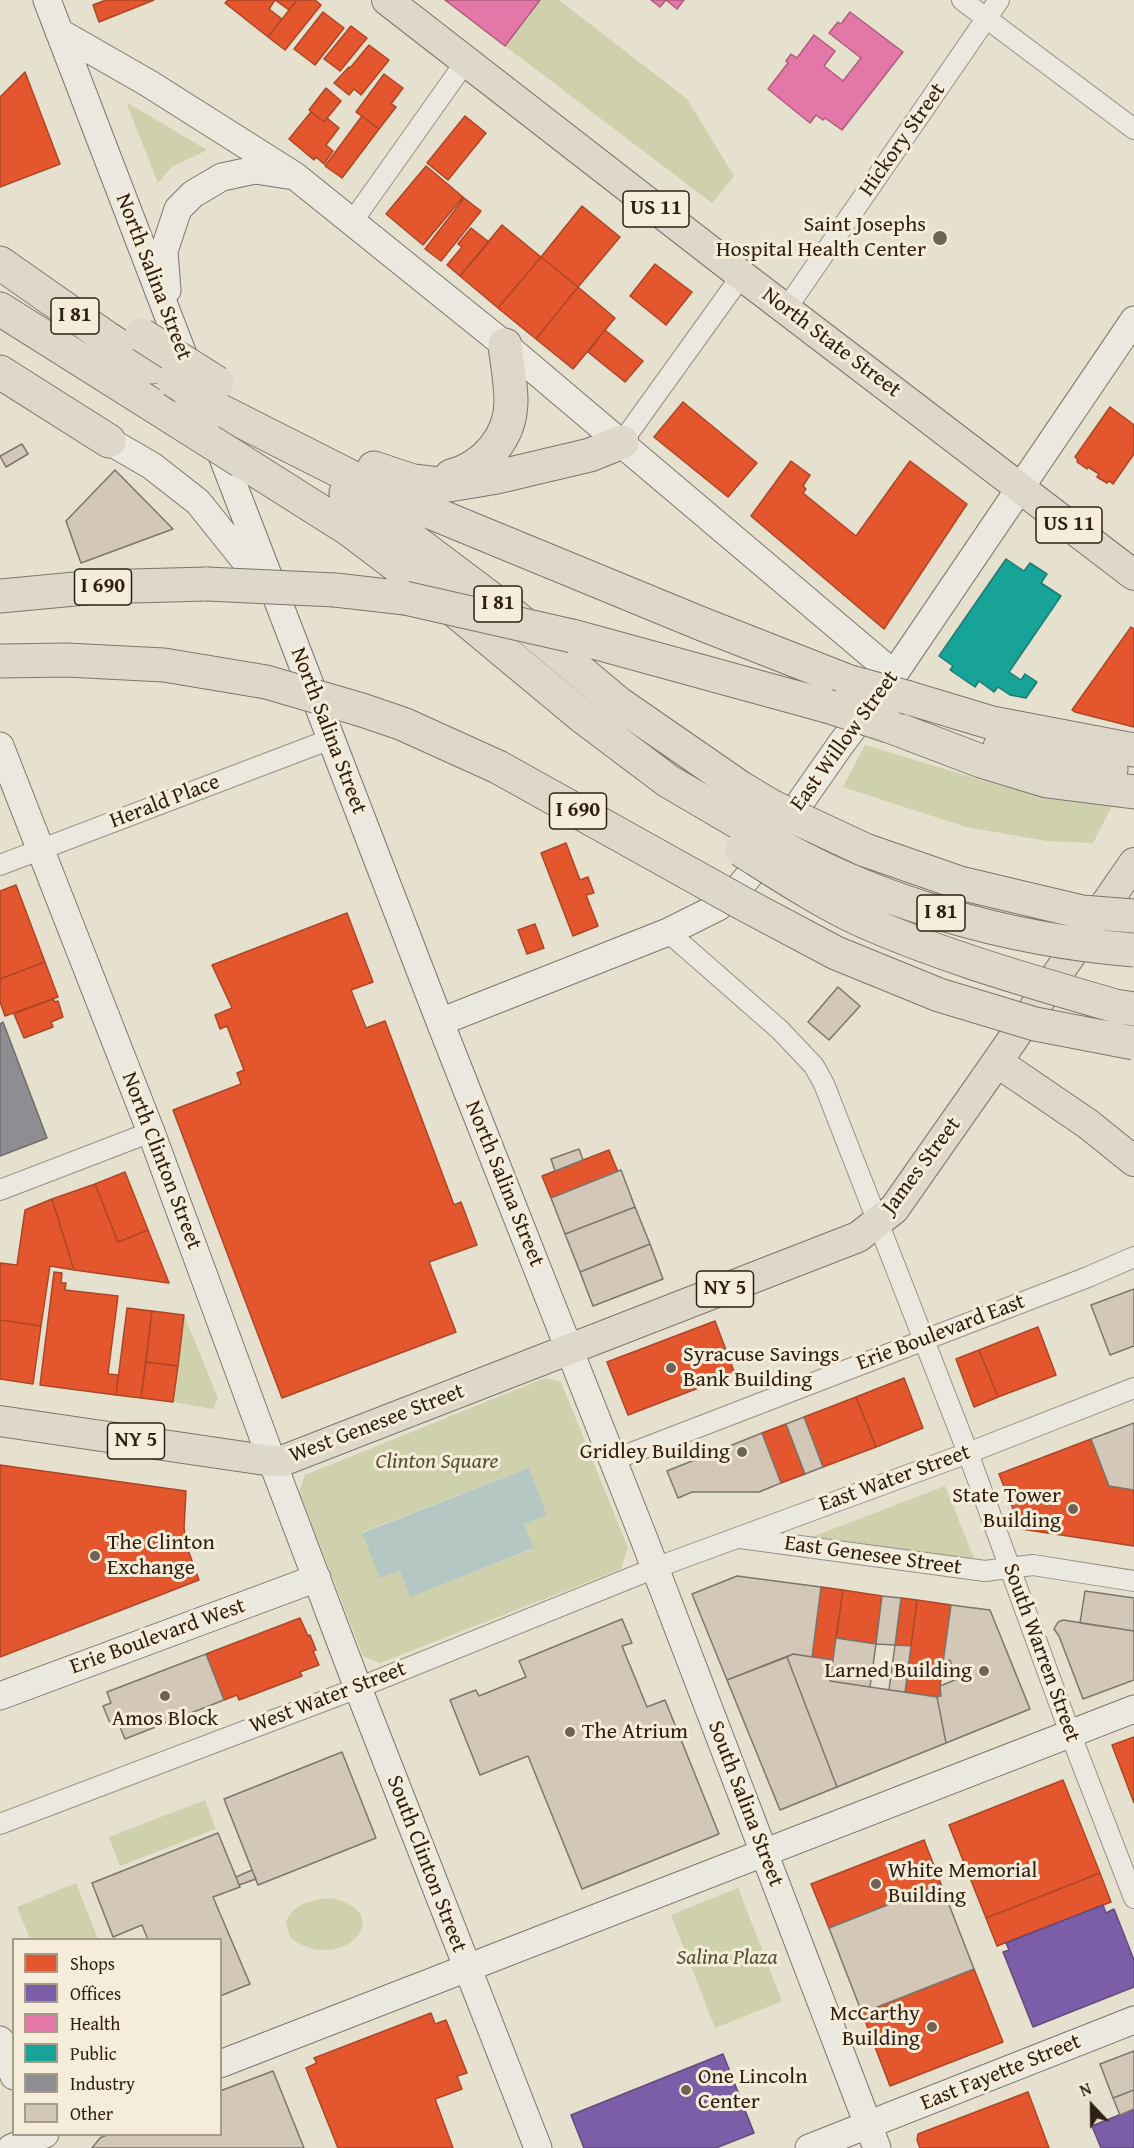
<!DOCTYPE html>
<html>
<head>
<meta charset="utf-8">
<style>
  body { margin:0 }
  #map { position:relative; width:1134px; height:2148px; overflow:hidden; background:#e6e0ce; font-family:"Gentium Book Plus",serif }
  canvas { display:block }
  .legend { position:absolute; left:12px; top:1938px; width:210px; height:198px; box-sizing:border-box; background:#f5edd9; border:2px solid #a59b89; margin:0; padding:8px 10px; list-style:none; font-size:18px; color:#2e1f12 }
  .legend li { display:flex; align-items:center; gap:12px; height:30px }
  .legend b { width:30px; border:2px solid #a59b89 }
  .north { position:absolute; left:1062px; top:2076px; width:60px; height:60px; -webkit-text-stroke:4px #f5edd9; paint-order:stroke; rotate:338deg; font-size:16px; font-weight:700; line-height:24px; text-align:center; color:#2e1f12 }
  .north::after { content:''; display:block; margin:auto; width:21px; height:27px; background:#2e1f12; clip-path:polygon(50% 0,100% 100%,50% 72%,0 100%) }
</style>
</head>
<body>
<div id="map">
<canvas width="1134" height="2148"></canvas>
<ul class="legend">
<li><b style="height:16px;background:#e4572e"></b>Shops</li>
<li><b style="height:16px;background:#7b5ea7"></b>Offices</li>
<li><b style="height:16px;background:#e377a8"></b>Health</li>
<li><b style="height:16px;background:#17a398"></b>Public</li>
<li><b style="height:16px;background:#8d8d92"></b>Industry</li>
<li><b style="height:16px;background:#d3c7b7"></b>Other</li>
</ul>
<div class="north">N</div>
</div>
<script>
const g = document.querySelector('canvas').getContext('2d');
g.lineJoin = 'round';
function paint(path, color) { g.fillStyle = color; g.fill(path, 'evenodd'); }
function trace(path, color, width, dash) { g.strokeStyle = color; g.lineWidth = width; g.lineCap = dash ? 'butt' : 'round'; g.setLineDash(dash || []); g.stroke(path); }
function label(font, color, halo, rows, align = 'center') {
  g.font = font + ' "Gentium Book Plus",serif'; g.lineWidth = 6; g.setLineDash([]); g.textBaseline = 'middle'; g.strokeStyle = halo; g.fillStyle = color; for (const [text, x, y, turn = 0] of rows) {
    g.save(); g.translate(x, y); g.rotate((+turn || 0) * Math.PI / 180); g.textAlign = isNaN(turn) ? turn : align; if (halo) g.strokeText(text, 0, 0); g.fillText(text, 0, 0); g.restore();
  }
}
paint(new Path2D(`
  M540,0H559L687,99L734,176L712,203L505,46Z
  M126,102L207,150L172,167L158,183Z
  M865,745L1001,786L1117,796L1093,843L1047,841L966,827L843,787Z
  M184,1315L218,1398L213,1409L173,1402Z
  M545,1378L561,1382L628,1548L621,1569L380,1663L363,1656L299,1492L305,1475ZM529,1468L547,1515L524,1524L533,1549L411,1596L400,1571L362,1532Z
  M945,1486L979,1571L791,1545Z
  M205,1800L216,1829L120,1866L109,1837Z
  M76,1883L98,1939H30L17,1907Z
  M738,1888L782,2001L715,2028L671,1915Z
  M331,1898C402,1914 338,1977 290,1937L286,1922C293,1903 313,1900 331,1898Z`), '#cfd0ac');
paint(new Path2D(`
  M529,1468L547,1515L524,1524L534,1548L410,1597L400,1571L380,1578L362,1533Z`), '#b4c7c2');
const shops = new Path2D(`
  M106,0H154L99,22L93,5Z
  M228,0H297L289,10L275,0L269,9L282,19L268,37L225,3Z
  M297,0H315L321,5L285,50L268,37Z
  M323,12L344,28L315,65L294,49Z
  M351,26L367,38L340,71L324,59Z
  M369,45L389,60L361,95L354,89L349,95L334,83L349,67L350,68Z
  M25,72L60,164L0,187V97Z
  M384,74L403,88L391,104L396,107L379,129L356,112Z
  M326,88L341,101L324,122L309,110Z
  M311,112L324,122L327,118L339,128L326,145L333,151L324,164L316,157L314,160L289,139Z
  M362,116L379,129L342,178L325,166Z
  M465,116L486,133L448,180L427,163Z
  M426,166L463,197L423,245L386,214Z
  M464,198L481,211L441,261L425,249Z
  M582,206L620,237L578,287L541,257Z
  M502,225L541,257L498,308L460,276Z
  M471,228L489,242L460,276L447,265L462,247L458,244Z
  M541,257L578,287L536,339L498,308Z
  M655,264L692,292L666,325L630,296Z
  M578,287L615,318L573,369L536,339Z
  M605,330L643,361L625,382L588,352Z
  M683,402L757,463L728,497L654,437Z
  M1110,407L1134,425V454L1113,484L1109,481L1107,483L1097,477L1099,474L1088,467L1087,469L1077,462L1078,460L1075,457Z
  M791,461L810,475L803,486L806,489L803,493L856,536L910,461L967,504L884,629L751,516Z
  M1131,627L1134,629V727L1075,712L1072,710Z
  M566,843L580,880L588,877L594,893L586,895L598,926L573,936L541,853Z
  M16,885L45,962L0,979V891Z
  M347,913L373,982L351,990L366,1028L385,1021L454,1205L461,1202L477,1245L429,1262L456,1332L282,1398L173,1110L241,1084L237,1073L244,1070L227,1026L220,1029L215,1015L232,1008L212,965Z
  M535,924L544,948L527,954L518,930Z
  M45,962L58,997L5,1016L0,1002V979Z
  M53,999L55,1002L58,1001L63,1017L51,1022L53,1027L24,1038L14,1014Z
  M609,1150L618,1172L551,1198L542,1176Z
  M125,1172L148,1230L118,1242L95,1184Z
  M95,1184L118,1242L148,1230L169,1283L74,1270L52,1199Z
  M52,1199L74,1270L50,1266L41,1326L0,1320V1263L17,1265L25,1210Z
  M54,1272L62,1273L61,1283H66L65,1290L118,1296L108,1374L118,1375L116,1395L40,1385Z
  M127,1308L152,1311L141,1398L116,1395Z
  M152,1311L184,1315L178,1366L146,1362Z
  M0,1320L41,1326L33,1384L0,1379Z
  M715,1321L735,1374L628,1415L607,1362Z
  M1038,1327L1056,1375L998,1397L979,1350Z
  M979,1350L998,1397L974,1407L956,1359Z
  M146,1362L178,1366L173,1402L141,1398Z
  M904,1378L923,1428L876,1447L856,1397Z
  M856,1397L876,1447L823,1467L804,1417Z
  M786,1424L805,1474L781,1483L762,1433Z
  M1091,1439L1109,1486L1134,1490V1546L1021,1529L999,1474Z
  M0,1465L186,1491L184,1528L187,1547L199,1580L0,1657Z
  M821,1587L843,1590L833,1660L812,1657Z
  M843,1590L882,1596L876,1644L836,1638Z
  M901,1598L917,1600L911,1646L895,1645Z
  M917,1600L951,1605L940,1686L941,1696L937,1697L905,1692Z
  M300,1618L308,1636L310,1635L316,1650L313,1651L319,1665L300,1672L302,1676L239,1700L237,1695L224,1700L206,1654Z
  M1134,1737V1803L1112,1745Z
  M1063,1780L1100,1873L986,1918L949,1825Z
  M924,1840L941,1884L829,1928L811,1884Z
  M1100,1873L1111,1902L997,1946L986,1918Z
  M974,1969L1003,2042L890,2086L862,2013Z
  M431,2013L435,2024L446,2020L467,2073L457,2076L462,2089L435,2099L453,2148H338L306,2068L317,2063L314,2058Z
  M1028,2092L1049,2148H920L917,2140L918,2134Z`);
paint(shops, '#e4572e');
trace(shops, '#ad4626', 1.5);
const offices = new Path2D(`
  M1103,1905L1106,1913L1114,1909L1134,1960V1987L1033,2027L1003,1952L1009,1950L1006,1943Z
  M723,2054L754,2133L716,2148H584L571,2115Z
  M1134,2109V2148H1101L1092,2126Z`);
paint(offices, '#7b5ea7');
trace(offices, '#644b7a', 1.5);
const health = new Path2D(`
  M445,0H540L505,46Z
  M651,0H684L677,9L666,0L660,7Z
  M850,12L903,52L842,130L825,118L823,120L816,115L810,123L768,89L788,63L786,61L791,54L797,58L814,35L835,51L824,66L843,81L861,58L829,33L838,22L841,24Z`);
paint(health, '#e377a8');
trace(health, '#ad5d7b', 1.5);
const public = new Path2D(`
  M1006,559L1024,571L1030,563L1047,574L1041,583L1061,596L1009,672L1021,680L1025,674L1037,682L1026,698L1010,695L998,687L994,692L979,681L975,687L950,670L953,666L939,656Z`);
paint(public, '#17a398');
trace(public, '#1e7b70', 1.5);
const industry = new Path2D(`
  M3,1022L47,1138L0,1156V1024Z`);
paint(industry, '#8d8d92');
trace(industry, '#706c6c', 1.5);
const building = new Path2D(`
  M22,444L28,454L6,467L0,456Z
  M115,470L173,529L81,563L66,521Z
  M838,987L860,1006L829,1040L808,1022Z
  M579,1149L583,1160L555,1171L551,1159Z
  M621,1170L635,1207L565,1234L551,1198Z
  M635,1207L650,1244L580,1272L565,1234Z
  M650,1244L663,1279L593,1306L580,1272Z
  M1134,1289V1346L1110,1355L1091,1305Z
  M804,1417L823,1467L805,1474L786,1424Z
  M1134,1423V1490L1109,1486L1091,1439Z
  M762,1433L781,1483L759,1492H692L678,1498L667,1471Z
  M737,1576L821,1587L812,1657L793,1654L727,1680L692,1594Z
  M1085,1591L1134,1598V1631L1080,1623Z
  M882,1596L901,1598L895,1645L876,1644Z
  M951,1605L990,1610L1030,1709L946,1743L937,1697L941,1696L940,1686L957,1679L950,1660L943,1663Z
  M622,1619L632,1643L622,1646L647,1707L665,1700L719,1834L582,1889L528,1756L480,1775L450,1700L476,1690L479,1696L526,1677L519,1661Z
  M1063,1620L1134,1631V1680L1083,1699L1059,1636L1054,1629L1058,1622Z
  M836,1638L876,1644L870,1687L830,1681Z
  M895,1645L911,1646L905,1692L889,1690Z
  M206,1654L224,1700L125,1739L117,1720L110,1723L103,1706L111,1703L107,1692Z
  M793,1654L833,1660L830,1681L937,1697L946,1743L837,1787L787,1657Z
  M787,1657L837,1787L780,1810L727,1680Z
  M342,1752L376,1838L258,1885L224,1799Z
  M218,1833L240,1887L213,1897L250,1984L220,1996V1940H148L142,1925L113,1937L92,1883Z
  M252,1870L256,1879L239,1885L236,1877Z
  M941,1884L974,1969L862,2013L829,1928Z
  M1134,2051V2090L1113,2098L1100,2064Z
  M273,2071L304,2148H92L100,2138L109,2134H220V2091Z
  M1134,2090V2109L1120,2115L1113,2098Z`);
paint(building, '#d3c7b7');
trace(building, '#7c766c', 1.5);
const street = new Path2D(`
  M962,0L1134,129
  M352,222L466,61
  M786,309L999,0
  M622,442L742,275
  M0,865L331,739
  M668,932L780,1030L814,1066L824,1084L968,1453L1070,1733L1134,1898
  M0,1190L151,1132
  M613,1460L1088,1277L1134,1257
  M740,1538L985,1571L1033,1565L1134,1581
  M0,1824L358,1688L655,1568L968,1453L1134,1388`);
const secondary = new Path2D(`
  M47,0L189,370
  M59,32L148,83L295,176L505,345L894,674
  M167,290L164,251L178,209L193,194L222,177L255,170L287,175
  M216,440L440,1022L644,1539L877,2148
  M109,441L152,466L198,502L263,583
  M0,746L151,1132L272,1461L358,1688L538,2148
  M440,1022L668,932L718,907L735,893L751,873L841,744L894,674L1134,320
  M0,1696L317,1578
  M0,2040L14,2076
  M220,2064L1134,1709
  M11,2148L45,2134
  M809,2148L1134,2020`);
const primary = new Path2D(`
  M387,0L745,278L1134,575
  M997,1062L1088,1124L1134,1161
  M0,1421L272,1461H282L858,1237L894,1209L997,1062L1134,863`);
const highway = new Path2D(`
  M0,263L107,338L152,367
  M0,309L173,418
  M0,372L109,441
  M219,410L379,491L702,624L850,682
  M241,461L350,530L441,599L583,717L668,781L760,835
  M374,468L413,481L449,485L497,477L590,455L622,442
  M451,476C485,467 511,437 511,401C511,383 507,363 505,345
  M346,493L385,519L514,616L618,703L741,788L771,806
  M335,590L405,598
  M0,596L96,587L207,584
  M572,636L827,706
  M909,698L992,723L1134,750
  M889,726L981,761L1047,781L1134,792
  M1000,747L1111,769`);
trace(street, '#969084', 22);
trace(secondary, '#7c766c', 29);
trace(primary, '#7c766c', 32);
trace(highway, '#7c766c', 35);
trace(street, '#ebe8df', 20);
trace(secondary, '#ebe8df', 27);
trace(primary, '#ded8ca', 30);
trace(highway, '#ded8ca', 33);
const highwayBridge = new Path2D(`
  M142,335L217,383
  M173,380L219,410
  M173,418L241,461
  M207,584L335,590
  M405,598L572,636
  M0,661L67,660L164,665L266,682L362,710L403,724L498,767L742,903L836,953L939,995L1035,1024L1134,1043
  M850,682L909,698
  M827,706L889,726
  M771,806L865,850L960,883L1082,912L1134,916
  M760,835C870,901 1007,940 1134,950
  M741,850C781,875 820,901 863,921C944,957 1030,981 1115,1006L1134,1009`);
trace(highwayBridge, '#7c766c', 35, []);
trace(highwayBridge, '#ded8ca', 33);
for (const [x, y, r, color] of [
  [940,238,8,"#6e6354"],
  [671,1368,6,"#6e6354"],
  [742,1452,6,"#6e6354"],
  [1073,1509,6,"#6e6354"],
  [95,1556,6,"#6e6354"],
  [984,1671,6,"#6e6354"],
  [165,1696,6,"#6e6354"],
  [570,1732,6,"#6e6354"],
  [876,1884,6,"#6e6354"],
  [932,2027,6,"#6e6354"],
  [686,2090,6,"#6e6354"]
]) { const dot = new Path2D(); dot.arc(x, y, r, 0, 2 * Math.PI); g.fillStyle = color; g.fill(dot); trace(dot, '#f5edd9', 2); }
for (const [x, y, w] of [
  [656,209,66],
  [75,316,48],
  [1069,525,66],
  [103,587,57],
  [498,604,48],
  [578,811,57],
  [941,913,48],
  [725,1289,57],
  [136,1441,57]
]) { const box = new Path2D(); box.roundRect(x - w / 2, y - 18, w, 36, 4.5); g.fillStyle = '#f5edd9'; g.fill(box); trace(box, '#2e1f12', 1.5); }
label('bold 21px', '#2e1f12', null, [
  ["US 11",656,209],
  ["I 81",75,316],
  ["US 11",1069,525],
  ["I 690",103,587],
  ["I 81",498,604],
  ["I 690",578,811],
  ["I 81",941,913],
  ["NY 5",725,1289],
  ["NY 5",136,1441]
]);
label('22px', '#2e1f12', '#f5edd9', [
  ["Hickory Street",903,140,-55],
  ["North Salina Street",153,277,69],
  ["North State Street",831,343,37],
  ["North Salina Street",328,731,69],
  ["East Willow Street",845,741,-54],
  ["Herald Place",165,802,-21],
  ["North Clinton Street",161,1161,69],
  ["James Street",922,1166,-53],
  ["North Salina Street",504,1184,68],
  ["Erie Boulevard East",941,1333,-21],
  ["West Genesee Street",377,1424,-21],
  ["East Water Street",895,1479,-20],
  ["East Genesee Street",873,1556,8],
  ["Erie Boulevard West",158,1637,-20],
  ["South Warren Street",1041,1653,70],
  ["West Water Street",328,1698,-21],
  ["South Salina Street",745,1804,69],
  ["South Clinton Street",426,1864,69],
  ["East Fayette Street",1001,2073,-22]
]);
label('22px', '#2e1f12', '#f5edd9', [
  ["Saint Josephs",926,225],
  ["Hospital Health Center",926,250],
  ["Syracuse Savings",683,1355,"left"],
  ["Bank Building",683,1380,"left"],
  ["Gridley Building",730,1452],
  ["State Tower",1061,1496],
  ["Building",1061,1521],
  ["The Clinton",107,1543,"left"],
  ["Exchange",107,1568,"left"],
  ["Larned Building",972,1671],
  ["Amos Block",165,1719,"center"],
  ["The Atrium",582,1732,"left"],
  ["White Memorial",888,1871,"left"],
  ["Building",888,1896,"left"],
  ["McCarthy",920,2014],
  ["Building",920,2039],
  ["One Lincoln",698,2077,"left"],
  ["Center",698,2102,"left"]
], 'right');
label('italic 22px', '#595038', '#f5edd9', [
  ["Clinton Square",437,1462],
  ["Salina Plaza",727,1958]
]);
</script>
</body>
</html>
